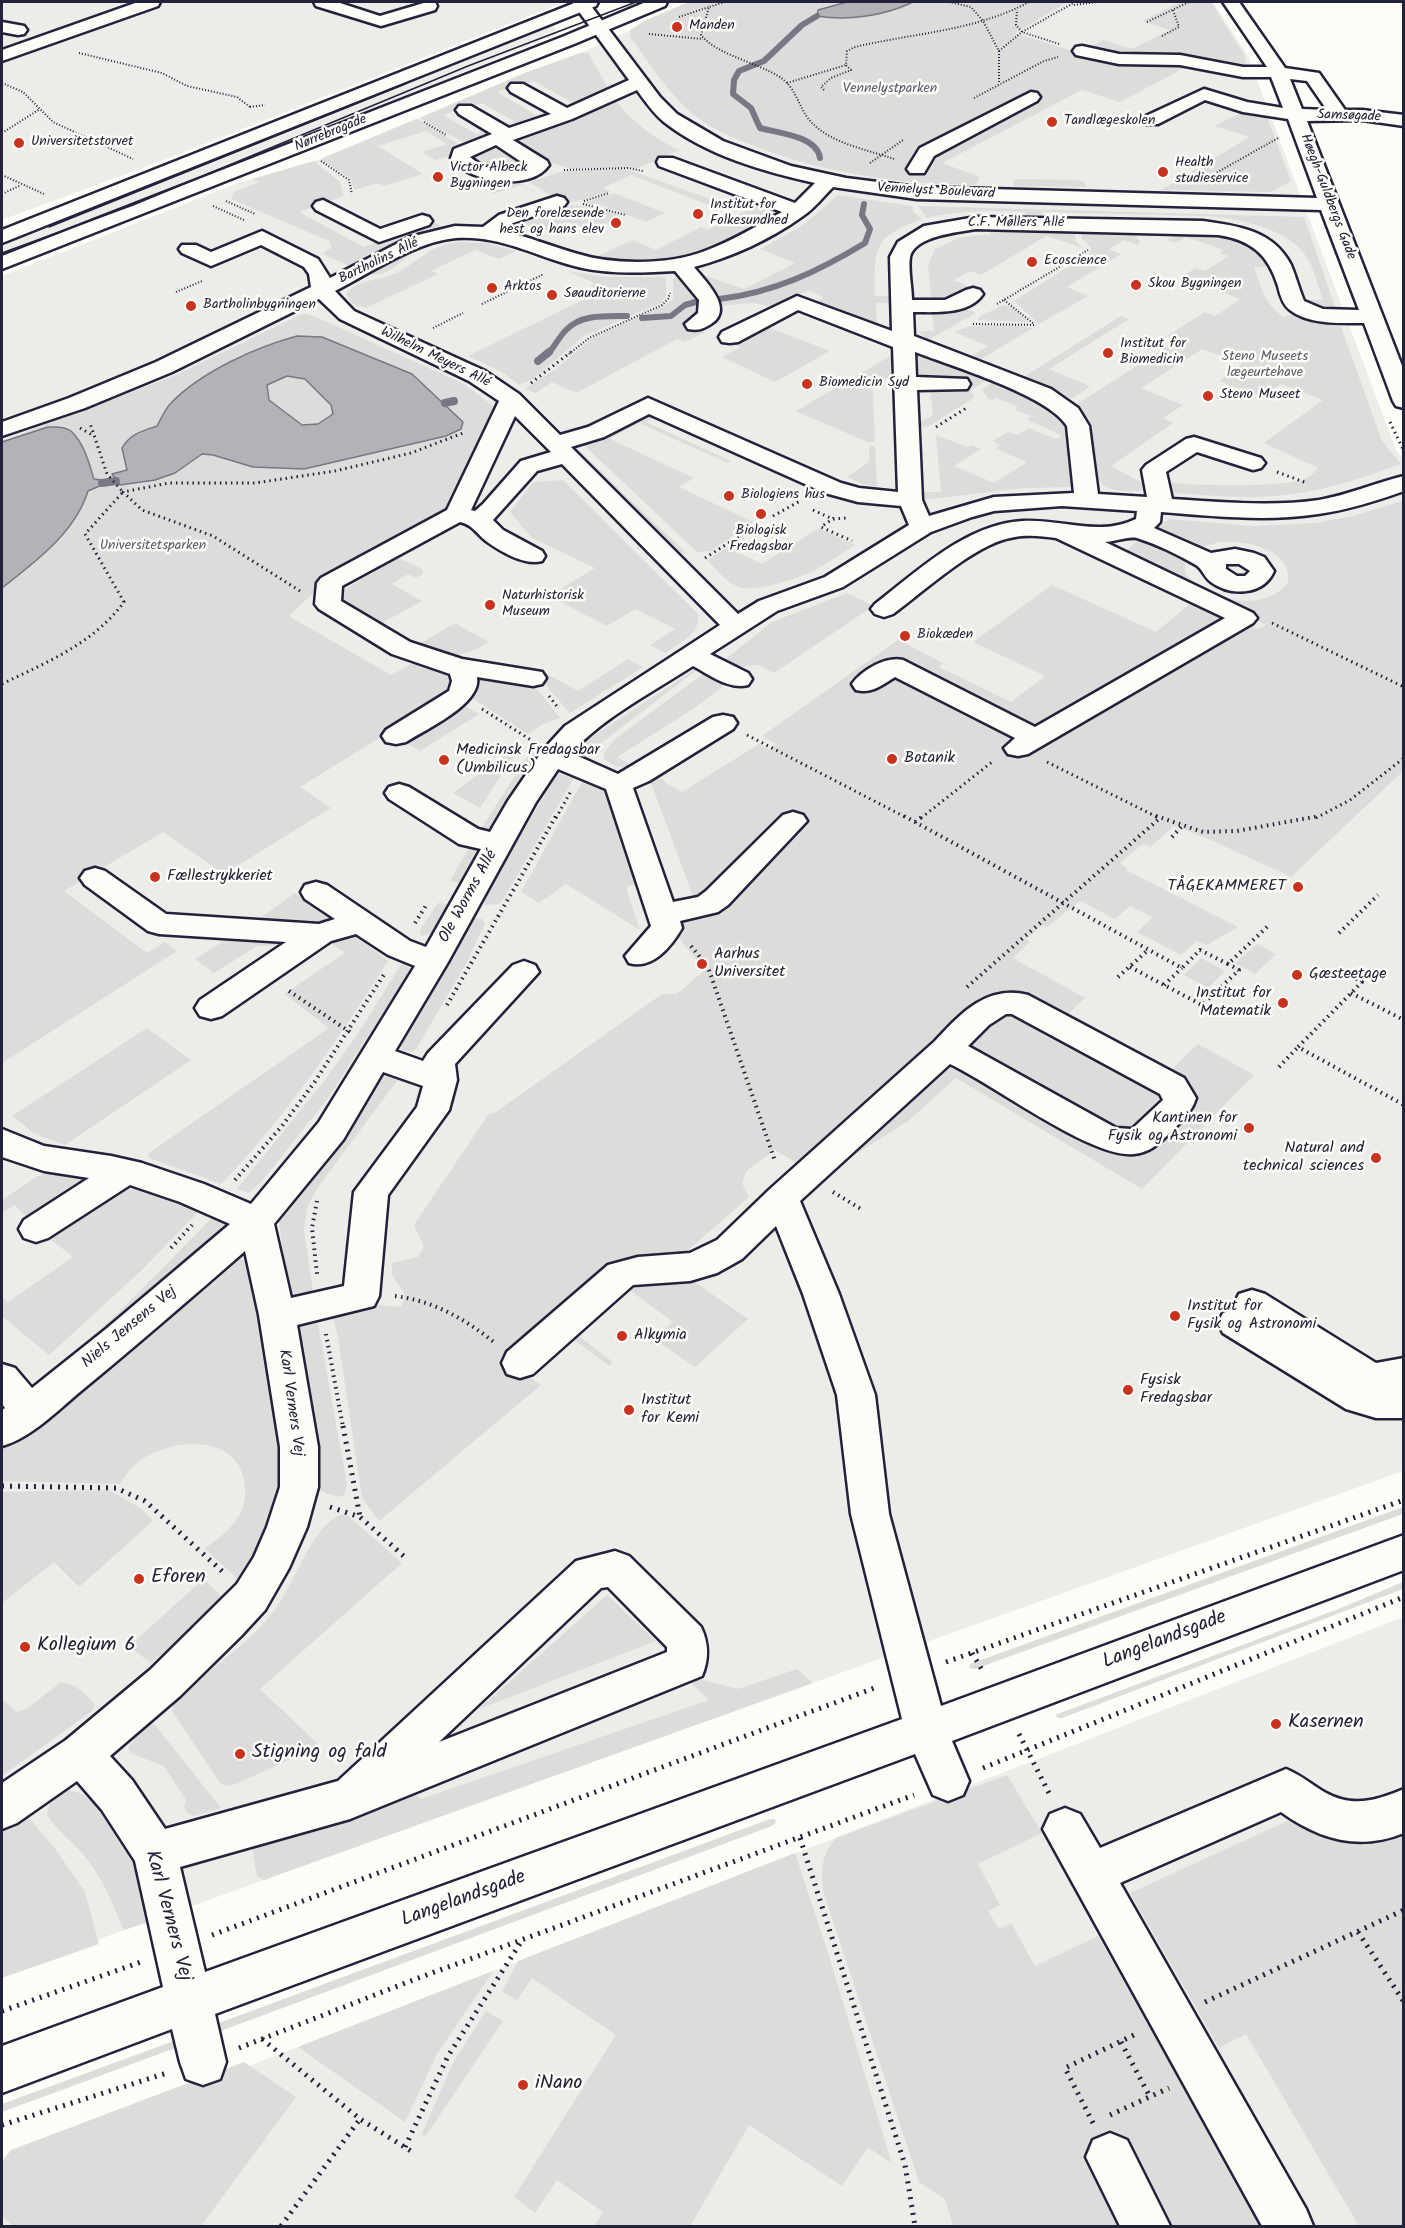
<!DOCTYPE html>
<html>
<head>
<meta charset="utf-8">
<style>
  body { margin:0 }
  #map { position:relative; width:1405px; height:2228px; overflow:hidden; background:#fdfcf7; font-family:Kalam,sans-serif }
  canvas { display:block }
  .frame { position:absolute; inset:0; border:3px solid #22223b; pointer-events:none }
</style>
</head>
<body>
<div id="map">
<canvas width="1405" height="2228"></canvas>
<div class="frame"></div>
</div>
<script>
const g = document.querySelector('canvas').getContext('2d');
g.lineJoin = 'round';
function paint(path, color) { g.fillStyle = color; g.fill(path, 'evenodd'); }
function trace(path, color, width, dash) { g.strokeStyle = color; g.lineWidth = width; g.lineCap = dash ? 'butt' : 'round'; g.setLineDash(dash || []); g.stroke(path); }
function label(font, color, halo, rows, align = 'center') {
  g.font = font + ' Kalam,sans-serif'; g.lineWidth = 5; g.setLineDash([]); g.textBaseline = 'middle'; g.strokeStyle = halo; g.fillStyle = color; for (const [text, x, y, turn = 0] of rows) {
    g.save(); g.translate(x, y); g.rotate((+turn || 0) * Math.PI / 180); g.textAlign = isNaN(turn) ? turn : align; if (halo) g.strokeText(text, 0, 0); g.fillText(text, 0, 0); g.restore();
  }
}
paint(new Path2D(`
  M2,2H554L557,5L166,159L2,220Z
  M693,2H1213L1248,56L1396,450L1403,458V1471L2,1974V276L238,183L308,164L525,73L580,53Z
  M552,23L557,34L101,220L2,257V244Z
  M1403,1617V2226H2V2162Z`), '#ecece9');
paint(new Path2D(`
  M689,2H1068L1015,33L1079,53L1103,40L1132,49L1170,30L1142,21L1180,2H1211L1244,54L1246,66L1221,75L1188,66L1120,102L1082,90L942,163L980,177L975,185C899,184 830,174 759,148C736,139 713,130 694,115C668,94 650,63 630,37V30L646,20Z
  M580,53H588L609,89L569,108L564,106L573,103L534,81L497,92L536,115L548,111L553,116L511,128L504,125L515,122L482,103L443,115L476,134L488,131L494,135L468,145L420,118L525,73Z
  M615,100C633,122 653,138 679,150L638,168L571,169L543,160L510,139Z
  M1242,112L1250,116L1267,117L1291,181L1271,192L1161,190L1250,137L1215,126Z
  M417,119L463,147L454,151L451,156L435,160L422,152L447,144L426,131L378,146L423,174L384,186L378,183L354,190L351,179L321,159Z
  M497,144L529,161L525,168L493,174L464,155Z
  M314,161L340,182L344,196L299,212L364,247L406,230L436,223L443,228L418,234L350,266L323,254L332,247L329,241L231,199L234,192L259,182L252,179Z
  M626,169L716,201L709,205L631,175L603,188L610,192L573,202L560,201L529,182L564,171Z
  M512,179L545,198L521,185L493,194L477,185L492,180Z
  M1019,179L1079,180L1084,182L1087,187L1014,186L1013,181Z
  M614,193L665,213L646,222L604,206L583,203Z
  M838,195L912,206L914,213L922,219C872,238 875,246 875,296H891L892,303H876L877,326L893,327V333L817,303L823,297L808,290L775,307L753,303L718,306L698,273L744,289L795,263L760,249L802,226Z
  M759,204L776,210L778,215C767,223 753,229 741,235C685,263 653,264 592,259L632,240L656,250L701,227L707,230Z
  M556,205C579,205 600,207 621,216L594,230L567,222L544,230L510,221Z
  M918,206L1304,217L1335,307C1325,310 1311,309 1305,300H1323C1317,284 1314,265 1303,252C1284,228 1236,218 1207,216L1042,212V219L1026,218L1025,212C992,211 960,210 927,218Z
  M989,227L1074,230L1076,242L1084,248L1046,236L981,275L970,271L954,280L970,287L943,302L916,303L915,297H931L928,265L935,249L959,238L990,234Z
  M1081,230C1097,230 1131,225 1140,242L1138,245L1124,240L1109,249L1121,254L1067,287L1088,296L1039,324L1014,301L1090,253L1091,247L1082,239Z
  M1179,233C1212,233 1254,233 1270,267H1254C1261,288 1265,305 1284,317L1295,313L1340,324L1382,441L1401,464C1360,479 1318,493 1274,496C1240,499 1206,495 1172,493L1170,483C1196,485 1289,489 1308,477C1312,475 1315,471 1318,468L1264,443L1323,400L1281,384L1261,397L1219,381L1242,364L1202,349L1141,388L1183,405L1163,418L1173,423L1111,466L1142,483V491C1079,494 1104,468 1089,427C1087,419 1080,413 1075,408L1076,405L1177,340L1167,336L1205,312L1215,316L1240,299L1181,277L1196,268L1205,271L1229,256L1220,253L1224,250L1186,237L1176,243L1167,240Z
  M460,237L478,238C456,241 437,240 417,250C400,259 390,279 368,274L421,246Z
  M456,242L487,243L516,251L499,259L475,250L431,271L438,274L366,308C357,306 350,304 346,294C356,280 374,281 389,276C415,267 424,247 456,242Z
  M567,271L608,277H666V296L661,303L584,336L533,379L519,385L504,373L468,356L601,291L591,286L594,283Z
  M683,275L702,304V312L688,324L705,332L685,342L677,339L576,393L552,382L536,393L525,389L557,368L592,338L667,304L673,299V278Z
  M1003,305L1012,307L1029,322L978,320L979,317Z
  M962,308L976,313L928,340L919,332L934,330L932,315L916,314L915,311H953Z
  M302,314H308L325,321L464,384L492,405L499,415L448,514L325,582L289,616L391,675L419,660L441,668L454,679L452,693L300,787L331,808L224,874L163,832L64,891L147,953L165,942L177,951L2,1063V441L176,375Z
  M1121,316L1129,319L1049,369L1090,386L1075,397L1067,399L1022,378Z
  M1014,325L1033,328L978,361L970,357L988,346L954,332L971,326Z
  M765,326L830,351L775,382L722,357L741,347L731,342Z
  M918,352L922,353L987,380L971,390L974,398L929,426L921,427L918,423L933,415L930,388L911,380L913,354Z
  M892,355L891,378H872L875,442H867L796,411Z
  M994,382C1020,392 1058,404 1069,432C1075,448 1075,470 1077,487L1025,488L922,500L921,492H941L936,435L967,447L972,445L981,449L954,466L994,483L1027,462L996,449L1000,445L993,441L1008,432L1017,435L1029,428L1056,439L1062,436L1027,419L1031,416L1015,410L1018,407L997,398L992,400L988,399L982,389Z
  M648,414L659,415L646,422L731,461L728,463L639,423L610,439L694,478L679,487L753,522L711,551L697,552L583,444L606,437Z
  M869,446H875L877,486L865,485L847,477L869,462Z
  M575,447L686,553L683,554L575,451Z
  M563,480L698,614C701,634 679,643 665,653L650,645L675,629L635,609L607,626L549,596L595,568L532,538L510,512L533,482Z
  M1403,501V771L1291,877L1211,840L1174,826L1150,847L1143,844L1120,863L1127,868L1126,870L1238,927L1207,945L1197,941L1181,955L1137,932L1153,917L1130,906L1115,919L1080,901L1047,927L1043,925L1026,939L1030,942L1013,958L1085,998L1069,1013L1171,1070L1198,1044L1254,1075L1142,1189L956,1078L908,1121L820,1177L775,1150L747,1170L742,1183L749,1197L679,1258L521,1340L501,1358L541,1385L379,1521L362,1498L338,1337L331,1309L362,1304L402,1307L405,1295L392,1274V1263L418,1257L424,1246L414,1225L488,1115L496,1112L662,994H677L705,970L674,932L688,918L699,912L648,775L654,771L666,783L682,792L759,744L769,749L776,744L762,736L898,640L943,663L939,667L1011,702L1045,676L973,642L1052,585L1156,632L1196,599L1258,629L1266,625L1121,555L1140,539L1185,559V572C1204,601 1266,614 1288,582C1293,549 1244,540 1220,542C1213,543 1205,547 1198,548C1189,548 1164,534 1154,530L1169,519L1254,526L1315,523L1353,516Z
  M819,528L855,545C840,554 826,565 811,572C796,579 754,593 739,587C727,583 716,569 707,560L738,541L740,542L730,549L762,564Z
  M398,558L422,569L423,574L416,578L408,574L392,584L422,601L382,623H376L345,604L341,594L345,589Z
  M847,593L884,611L880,614L869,609L774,673L759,665L737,667L723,661L772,622Z
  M455,623L489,642C461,659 449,658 419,644Z
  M628,659L643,667L570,713L534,672L538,669L578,691Z
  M697,668H699L600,744L584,763L572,757L573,752L584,742Z
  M710,669L722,679V687L693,709L617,757L632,766L616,767L604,759V753L615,739Z
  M478,676L532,683L560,718L543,724L528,734L473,699Z
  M461,704L479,714L420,751L401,740Z
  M518,746H520L480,808L453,793Z
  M534,746L543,751L492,833L482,832L481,829Z
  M560,774L574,778L504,898L499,904L485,905L484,898L555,777Z
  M586,779L603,787L607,793L638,884L627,886V891L640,930L566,884L539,903L521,892L583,780Z
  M470,846L481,847L482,851L463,884L450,881Z
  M295,893L339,923L259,919Z
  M438,903L450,905L434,932L423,936L420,934L421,929Z
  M476,918L482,919L485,923L466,964L416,1049L412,1052L402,1050L399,1043L471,920Z
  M238,932L298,944L257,946L214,973L195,959Z
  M353,934L388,961C338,1039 286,1117 221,1184L149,1158L148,1154L159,1146L329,1028L284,994L345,953L331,943L342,936Z
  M1257,944L1276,954L1255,974L1235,963Z
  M1201,958L1225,971L1208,988L1184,975Z
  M404,960H408L410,971L328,1098L262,1181L249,1193L237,1189L325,1080L359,1032Z
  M147,1028L191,1060L65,1145L35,1134L12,1116Z
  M383,1070L402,1074L318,1187L307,1208L304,1230L313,1292L290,1299L279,1223L280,1206Z
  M50,1172L89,1177L92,1181L30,1221L15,1205L2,1213V1200L36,1177Z
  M134,1188L199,1211L142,1270L49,1355L2,1316V1297L8,1302L73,1257L44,1234L116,1192Z
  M214,1216L224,1219L226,1223L178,1272L46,1378L118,1313Z
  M239,1258L246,1261L252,1270L281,1445L280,1475L278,1495L261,1544L237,1578L205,1549C217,1539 230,1531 238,1517C244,1508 246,1497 245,1486C240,1432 169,1437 137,1463C130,1468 125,1477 120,1484L2,1481V1438L20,1428L227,1259Z
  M683,1274L748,1319L695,1367L654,1339L673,1322L628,1289L576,1334L613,1362L609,1366L573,1339L570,1334L625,1285Z
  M316,1313L347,1484L344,1495L338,1497L316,1489L297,1327Z
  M109,1490L142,1509L153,1521L79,1587L54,1562L2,1603V1492Z
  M1403,1507V1514L975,1669L969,1668L970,1664Z
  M340,1515H347L352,1519L402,1563L260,1689L320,1746L236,1784L227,1786L220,1783L172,1711L175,1702C207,1669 249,1646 276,1608C295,1582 312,1527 340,1515Z
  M201,1581L207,1582L223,1598V1602L151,1663L135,1651L132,1644Z
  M1403,1582V1589L1062,1718H1058L1055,1715L1341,1608Z
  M607,1595L656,1641L479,1709Z
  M797,1669L813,1683L264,1880L257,1876L253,1855V1841L401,1783L421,1799L709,1700L689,1681L694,1678L738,1689Z
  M61,1682C76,1684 85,1693 95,1705L92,1711L2,1776V1703L4,1701L17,1712L28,1708Z
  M151,1724L155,1725L221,1808L194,1816L187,1813L184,1807L186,1800L164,1766L130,1753L128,1747L139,1732Z
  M1007,1775L1042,1833L978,1864L1000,1905L988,1911L999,1929L1011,1923L1035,1966L1098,1936L1261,2226H953L945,2199L919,2182L824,1894C820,1872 821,1855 836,1838Z
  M68,1790L80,1793L93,1802L139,1855L157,1919L124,1930C112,1904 102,1875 82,1853C70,1840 57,1830 47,1815L49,1805Z
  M17,1811L25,1813L56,1850L85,1892L99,1944L2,1978V1821Z
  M1294,1818L1381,1839L1403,1834V2226H1359L1246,2034L1219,2048L1130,1893Z
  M770,1819H775L776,1822L772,1826L210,2035L208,2027Z
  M795,1853L829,1956L892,2164L868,2147L842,2186L749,2125L690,2226H597L595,2225L603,2212L557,2180L535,2213L514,2197L616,2035L532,1978L517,2000L502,1992L518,1961Z
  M493,1971L437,2054L405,2122L298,2047Z
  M486,2011L503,2021L425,2137L422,2134L453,2063Z
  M193,2034L189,2043L2,2112V2104Z
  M244,2062L296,2097L201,2226H13L2,2216V2161L11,2150Z`), '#dddcdb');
const water = new Path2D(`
  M847,2H911V3C883,16 847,21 817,16L818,10Z
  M297,336L322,337L412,374L463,422L461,429L446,436L304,469L253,467L213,455L202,454L175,473L155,480L120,485L112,474L127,470L122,448C130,434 142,431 157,426C161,419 165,409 171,403C201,372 256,347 297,336ZM287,376L305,379L331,405L333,414L318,424L302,425L269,400L267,385Z
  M48,427C55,427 65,426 71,431C84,443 89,463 94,479L102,480V485L88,491C75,533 35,562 2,588V442Z`);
paint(water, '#b2b2b7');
trace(water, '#787885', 1.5);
trace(new Path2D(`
  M817,16L802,25L764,61L739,71L734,80L733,94L751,108L760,128C778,133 817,136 820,158
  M719,299C773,293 819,271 865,243L870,229L862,215L864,204
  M642,318L671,316L685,305L699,301
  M548,354C555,346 559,337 566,330C581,314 606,316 627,316`), '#787885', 6);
trace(new Path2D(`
  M538,361L549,352
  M445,403L454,401
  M102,483L116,481`), '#787885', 8);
const minor = new Path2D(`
  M138,2H160L158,6L2,61V50Z
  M314,2H337L380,16L427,2H435L437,6L435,10L381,26L316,6Z
  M572,2H588L660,97L677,114L723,141L791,166L846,178L917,187L1317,198L1288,119L1243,112L1205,100L1158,124H1146L1143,120L1146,116L1204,89L1247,102L1283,108L1271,77H1243L1180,65L1119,64L1076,55L1073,51L1076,47L1082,46L1119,54L1180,55L1243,67H1267L1223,2H1239L1285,68L1319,73L1345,110H1362L1404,115V126L1362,120L1307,121L1404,371V408L1396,406L1393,401L1364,323C1341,323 1309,325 1290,310C1283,305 1280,295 1278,286C1268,254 1251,240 1218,235L976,229C959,232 914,236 910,257C908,270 912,287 912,300H945L966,290L973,288L980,290L983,294C969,315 935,312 913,312L914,336L1051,389L1078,408L1089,426L1098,494L1147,497L1142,470L1146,465L1186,439L1194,437L1261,458L1265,463L1261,468L1253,470L1197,452L1166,472L1172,499C1220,502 1271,507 1319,500C1348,495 1375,483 1404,476V491C1376,501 1348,510 1318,514C1266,522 1213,516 1161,512L1160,522L1154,528L1211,553L1235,549L1254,553L1264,557L1274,571C1264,595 1231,597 1211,582C1204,577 1202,568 1196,565C1179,555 1156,544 1137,538C1128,536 1114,542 1105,542L1253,613L1257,618L1253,623L1028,754L1018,756L1008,754L1004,748L1015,738L895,677C882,685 872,694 856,690L852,684C862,670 886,656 903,660L1035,727L1225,618L1056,538C1041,536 1025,534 1010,538C974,545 923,592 893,614L884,617L875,614L871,609L875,604C918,571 966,524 1023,521C1062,519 1099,537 1136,519L1137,511L1062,506L994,511L972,517L931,532L843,587L777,611L710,654L748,673L752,679L748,685C729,690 710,675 693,666C651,693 604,717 571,753L618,774L713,717L723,715L733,717L737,723L733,729L649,781L633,788L673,902L698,897L706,891L783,815L793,812L803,815L807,821L728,905L718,912L680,921L682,928C671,947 652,970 629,963L625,956L651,926L606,789L558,769L536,802L448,962L395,1051L423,1061L428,1053L513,965L524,961L535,965L539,972L455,1064L457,1080L449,1110L388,1195L379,1296L374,1306L297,1325L318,1447V1487L307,1527L289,1568L265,1610L241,1636L180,1696L110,1756L132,1780L165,1829L338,1781L576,1561L615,1551L629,1556L701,1627C709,1644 709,1659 702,1676L350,1819L180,1867L205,1972L902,1719L851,1514L837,1395L803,1294L776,1226L742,1259L717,1273L690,1281L633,1285L533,1374L520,1378L507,1374L502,1363L507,1352L608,1265L638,1257L690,1253L717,1240L770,1189L935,1041C960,1014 987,984 1028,995L1184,1078L1196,1098C1192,1112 1182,1120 1172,1131C1160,1142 1152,1152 1134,1154C1092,1159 993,1084 950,1064L800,1201L839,1294L875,1395L889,1514L941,1706L1404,1535V1570L952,1741L969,1781L963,1795L948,1801L933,1795L915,1754L215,2014L226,2062L220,2079L203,2085L186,2079L180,2062L172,2029L2,2093V2046L163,1987L135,1861L102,1810L77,1781L17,1823L2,1829V1783L66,1740L150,1670L237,1584L254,1557L267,1527L280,1487V1447L259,1315L245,1251C191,1298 136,1346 81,1391C57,1411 31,1438 2,1446V1410L5,1408L2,1404V1364L15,1368L32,1388L106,1329L230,1224L180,1202L130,1185L48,1238L36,1242L24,1238L19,1229L24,1220L89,1178L44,1171L2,1157V1129L44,1146L111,1156L142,1163L204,1184L251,1204L319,1122L415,966L388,955L356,934L331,941L222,1016L211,1019L200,1016L195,1008L200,1000L286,942L159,934L148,931L85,885L80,878L85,871L95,868L105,871L166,914L319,924L335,919L305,899L301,892L305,885L316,882L327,885L410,941L426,947L481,849L459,844L389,799L385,793L389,787L399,784L409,787L478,829L490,832L508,801L543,750L565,726L720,625L562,464L537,471L493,520L503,530L542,551L545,556L542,561C524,566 500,551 486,541C476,533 473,525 460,522L342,586L341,601L410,642L462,659L542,672L546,678L542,684L533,686L477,677C482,704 426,729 406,742L396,744L386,742L382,736L386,730L449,691L452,681L450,674L392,654L319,609L315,604L317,583L321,578L447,510L499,401L469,381L340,319L319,299L172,372L85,408L2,436V422L69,398L156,362L311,287L309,274L304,267L261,245L211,266L182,253L179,249L182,245H196L211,252L262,231L318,259L330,278L410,237L455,226L483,227L499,215L557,196L564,198L567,202L564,206L513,223L504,231C529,237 553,247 578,254C613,265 670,265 705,251C732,241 757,226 782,212L659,166L657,162L659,158H673L795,203L815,183C764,172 706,155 664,122C653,113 645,101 637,90L572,119L513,140L547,161L549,165C531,192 468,183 451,158L454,149L492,134L459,114L456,110L459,106H471L509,128L551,114L511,92L508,88L511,84H523L567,108L629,80ZM1290,79L1307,81L1327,110L1302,109ZM496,145L526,165C506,174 486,171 470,157ZM833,187L917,199L1321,210L1359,310L1323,309L1304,301C1299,289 1296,277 1291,265C1273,230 1238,226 1203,221L976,217L924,226L898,242L890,257L892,331L797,296L722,332L719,337L722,342L730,343L738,342L798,310L893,347L898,492L859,488L841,483L648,398L588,427L560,435L519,394L485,371L354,311L335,291C370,273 417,241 456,238C496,235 530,253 567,264C603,275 639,273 675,271L699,300L698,313L685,324L688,329C698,331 703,329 711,324C735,309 705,281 694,267C732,257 771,239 803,216C814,209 824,196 833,187ZM915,352C951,366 1048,395 1067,426L1074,493L994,497L929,516L922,500L917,390L967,389L970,384L967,379L916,377ZM649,414L825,493L858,502L901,506L909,525L825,577L759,601L738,614L571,447L604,437ZM515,416L551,452L521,461L483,504L475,511L471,510ZM1226,564H1239L1250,571L1245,576H1237L1226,569ZM1006,1014H1012L1160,1094L1163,1100L1132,1129L1116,1128L968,1046L989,1025ZM383,1072L423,1086L417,1107L354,1192L344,1286L291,1298L274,1224L343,1140ZM608,1587L667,1647V1652L439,1742L601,1588Z
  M2,22L24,26L27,30L24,34L18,35L2,32Z
  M1031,92L1037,93L1040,97L1037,101L934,156L924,173H910L907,169L920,148Z
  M323,200L380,229L422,215L429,217L432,221L429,225L379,242L316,210L313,206L316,202Z
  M1252,1290L1265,1294L1376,1363L1404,1358V1418H1376L1346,1409L1223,1333L1218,1323L1223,1313L1237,1309L1234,1304L1239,1294Z
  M1286,1769C1301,1775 1312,1785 1326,1793C1353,1808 1378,1800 1404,1789V1833C1359,1851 1320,1840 1281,1812L1120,1883L1306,2209L1313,2226H1262L1043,1829L1050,1814L1065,1808L1080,1814L1100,1848Z
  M1110,2133L1127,2140L1170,2226H1120L1086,2157L1093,2140Z`);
const major = new Path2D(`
  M577,2H598L596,6L2,243V230Z
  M646,2H667L665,6L574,44L2,269V256L562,37Z`);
trace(minor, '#22223b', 5);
trace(major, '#22223b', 5);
trace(new Path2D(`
  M725,2L709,7L701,35C717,55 756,62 778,76C795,86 797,102 807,117C826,143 866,149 894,159
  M949,2L971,7L983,21L999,51V84
  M962,2H972
  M1074,5L1097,2
  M679,17L709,7
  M1147,22L1189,2
  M649,34L703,39
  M1162,36L1179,27L1173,10
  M1059,44L1022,32L1075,2
  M999,51L1022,32L1016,25L1017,10
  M79,53L162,73L187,86L237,97L250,107
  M2,83L23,92L53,122L133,159
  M787,83L846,65L847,51L855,47C914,33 975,31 1029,2
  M824,90L821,87L831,78L851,70L846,65
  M974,98L1044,61L1058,57
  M250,107L265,105
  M424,122L446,135
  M2,133L40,109
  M321,161L349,180L352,194
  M870,163L903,140
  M564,170L628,168L643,171
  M2,175L44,194
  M1209,177L1278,138
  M2,194L21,185
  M226,201L255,214
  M584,201L609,193
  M583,204L626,215
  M213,206L244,220
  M176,292L202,281
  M1004,300L1034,324
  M482,304L544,274
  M997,304L1088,250
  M973,324L1036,325
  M433,328L463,313
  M569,354L589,338L662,305L668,299L670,293`), '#22223b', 2, [1, 2]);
trace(new Path2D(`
  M531,383L571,352
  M1390,422L1404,451
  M936,427L968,407
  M80,428L94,436
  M1277,472L1307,483
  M813,510L833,519L846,518
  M773,516L800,501
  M834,518L821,527L852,541
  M705,558L760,523
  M300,591L213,536L142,510L123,492L169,483H255L335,471L411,453L463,433
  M1272,623L1404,687
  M2,684C47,662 93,644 124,602L85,534L123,492L107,474L90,423
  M549,696L559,709
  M482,709L531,740
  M747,735L907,818
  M1047,762L1159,818
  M556,818L571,791
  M921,818L992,762
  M1316,818L1350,800L1404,758`), '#22223b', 3, [1.5, 4]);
trace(new Path2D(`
  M904,816L1182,968L1200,950L1228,964L1268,926
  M1156,816L1203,832L1237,831L1319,816
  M915,822L923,816
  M1172,837L1182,826
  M415,923L427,904
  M1339,933L1378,895
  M691,946L708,967L775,1161
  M1130,967L1202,1005L1239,970L1228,964
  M1351,976L1362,982L1298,1047L1404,1105
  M1118,977L1148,950
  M1164,985L1182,968
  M967,987L1160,818
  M289,991L350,1032
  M1351,993L1404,1020
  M447,1005L556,816
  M1279,1067L1298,1047
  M235,1180L282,1126L314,1083L385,973
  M833,1192L861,1209
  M317,1201L312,1228L317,1274
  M171,1248L192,1225
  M395,1296C434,1301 465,1319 495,1343
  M326,1334L343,1427`), '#22223b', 4, [1.5, 4.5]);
trace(new Path2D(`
  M343,1426L360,1517
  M2,1486L116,1488L145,1501L223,1572
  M330,1507L360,1517L407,1559
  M972,1653L984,1673
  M946,1662L1404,1500
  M1019,1734L1051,1797
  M983,1768L1404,1597
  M800,1838L905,2165L915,2226
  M1358,1932L1404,2002
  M212,1935L877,1687
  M1205,2002L1404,1910
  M2,2011L141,1962
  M262,2039L360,2119L414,2153
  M1121,2042L1150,2097
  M239,2048L413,1980L914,1795
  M1110,2115L1169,2088
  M1093,2123L1065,2068L1136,2034
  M2,2125L167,2073
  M405,2147L448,2056L521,1942
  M281,2226L360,2119`), '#22223b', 5, [2, 6]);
paint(minor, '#fdfcf7');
paint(major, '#fdfcf7');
trace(new Path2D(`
  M49,227L405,84
  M2,253L133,205L468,66L636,2`), '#22223b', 1.5);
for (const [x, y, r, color] of [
  [677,27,6,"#c8321e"],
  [1052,122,6,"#c8321e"],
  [19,143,6,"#c8321e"],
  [1163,172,6,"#c8321e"],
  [438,177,6,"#c8321e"],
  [698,214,6,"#c8321e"],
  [616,223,6,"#c8321e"],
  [1032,262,6,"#c8321e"],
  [1136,285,6,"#c8321e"],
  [492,288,6,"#c8321e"],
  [552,295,6,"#c8321e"],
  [191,306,6,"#c8321e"],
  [1108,353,6,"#c8321e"],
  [807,384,6,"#c8321e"],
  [1208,396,6,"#c8321e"],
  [729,496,6,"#c8321e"],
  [761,514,6,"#c8321e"],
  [490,605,6,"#c8321e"],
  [905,636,6,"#c8321e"],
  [892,759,6,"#c8321e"],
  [444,760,6,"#c8321e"],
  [155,877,6,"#c8321e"],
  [1298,887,6,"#c8321e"],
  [702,964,6,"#c8321e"],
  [1297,975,6,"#c8321e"],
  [1283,1003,6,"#c8321e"],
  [1249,1128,6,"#c8321e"],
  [1376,1158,6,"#c8321e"],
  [1175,1316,6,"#c8321e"],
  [622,1336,6,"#c8321e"],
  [1128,1390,6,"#c8321e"],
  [629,1410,6,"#c8321e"],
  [139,1579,6,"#c8321e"],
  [25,1647,6,"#c8321e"],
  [1276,1724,6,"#c8321e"],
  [240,1754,6,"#c8321e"],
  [523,2085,6,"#c8321e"]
]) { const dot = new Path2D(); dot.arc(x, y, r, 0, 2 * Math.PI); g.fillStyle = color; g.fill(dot); trace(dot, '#fdfcf7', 2); }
label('14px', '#22223b', '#fdfcf7', [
  ["Manden",689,27],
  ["Tandlægeskolen",1064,122],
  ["Universitetstorvet",31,143],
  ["Health",1175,164],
  ["studieservice",1175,180],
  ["Victor Albeck",450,169],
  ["Bygningen",450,185],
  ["Institut for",710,206],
  ["Folkesundhed",710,222],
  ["Den forelæsende",604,215,"right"],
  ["hest og hans elev",604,231,"right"],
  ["Ecoscience",1044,262],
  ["Skou Bygningen",1148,285],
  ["Arktos",504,288],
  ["Søauditorierne",564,295],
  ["Bartholinbygningen",203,306],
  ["Institut for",1120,345],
  ["Biomedicin",1120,361],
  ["Biomedicin Syd",819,384],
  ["Steno Museet",1220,396],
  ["Biologiens hus",741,496],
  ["Biologisk",761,532,"center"],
  ["Fredagsbar",761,548,"center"],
  ["Naturhistorisk",502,597],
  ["Museum",502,613],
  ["Biokæden",917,636]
], 'left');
label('14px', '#5a5a6b', '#fdfcf7', [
  ["Vennelystparken",890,90],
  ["Steno Museets",1265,358],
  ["lægeurtehave",1265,374],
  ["Universitetsparken",153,547]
]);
label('14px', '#22223b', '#fdfcf7', [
  ["Samsøgade",1349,117,2],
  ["Nørrebrogade",331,134,-22],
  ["Vennelyst Boulevard",936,192,3],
  ["Høegh-Guldbergs Gade",1327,197,69],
  ["C.F. Møllers Allé",1016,224],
  ["Bartholins Allé",379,262,-26],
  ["Wilhelm Meyers Allé",435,358,26]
]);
label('16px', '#22223b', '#fdfcf7', [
  ["Medicinsk Fredagsbar",456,751],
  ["(Umbilicus)",456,769],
  ["Botanik",904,759],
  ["Fællestrykkeriet",167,877],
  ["TÅGEKAMMERET",1286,887,"right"],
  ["Aarhus",714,955],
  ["Universitet",714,973],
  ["Gæsteetage",1309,975],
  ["Institut for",1271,994,"right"],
  ["Matematik",1271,1012,"right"],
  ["Kantinen for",1237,1119,"right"],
  ["Fysik og Astronomi",1237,1137,"right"],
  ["Natural and",1364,1149,"right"],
  ["technical sciences",1364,1167,"right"],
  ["Institut for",1187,1307],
  ["Fysik og Astronomi",1187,1325],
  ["Alkymia",634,1336],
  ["Fysisk",1140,1381],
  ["Fredagsbar",1140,1399],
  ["Institut",641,1401],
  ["for Kemi",641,1419]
], 'left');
label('16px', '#22223b', '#fdfcf7', [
  ["Ole Worms Allé",469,897,-61],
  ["Niels Jensens Vej",130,1328,-40],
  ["Karl Verners Vej",290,1403,82]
]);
label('20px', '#22223b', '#fdfcf7', [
  ["Eforen",151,1579],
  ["Kollegium 6",37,1647],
  ["Kasernen",1288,1724],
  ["Stigning og fald",252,1754],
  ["iNano",535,2085]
], 'left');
label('20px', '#22223b', '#fdfcf7', [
  ["Langelandsgade",1165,1641,-21],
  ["Langelandsgade",464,1900,-20],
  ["Karl Verners Vej",167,1916,75]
]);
</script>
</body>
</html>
